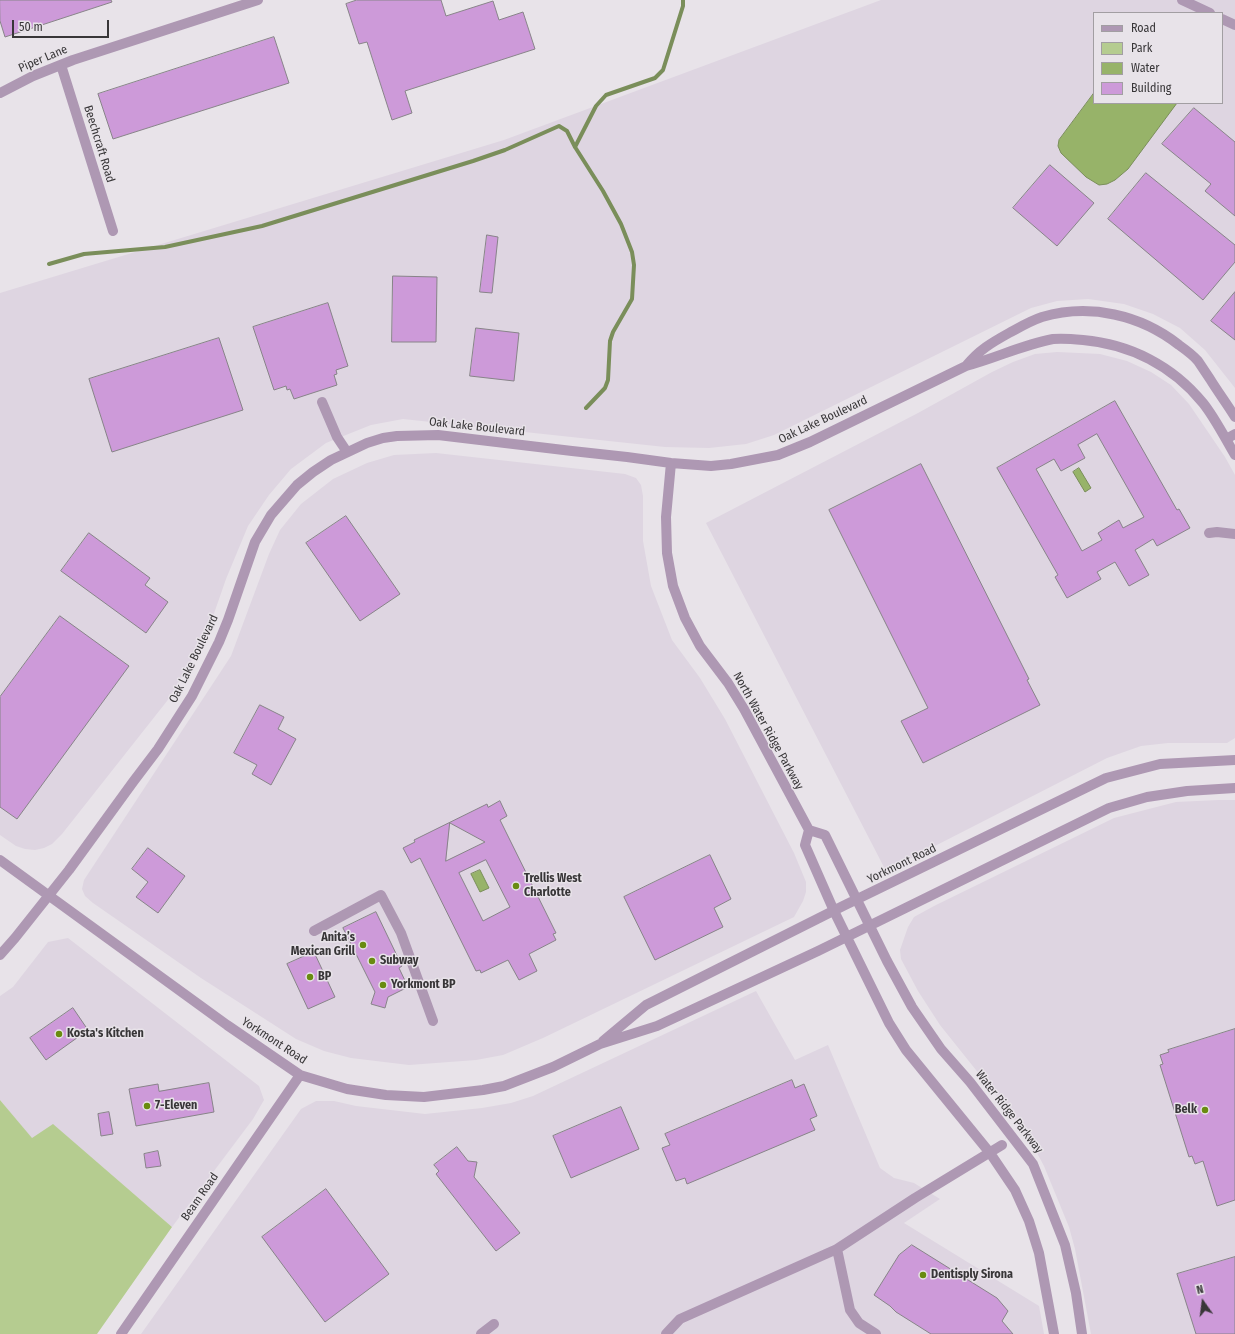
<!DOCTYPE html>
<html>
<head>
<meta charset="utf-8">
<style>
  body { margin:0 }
  #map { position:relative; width:1235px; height:1334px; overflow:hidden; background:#e8e3e9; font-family:"Fira Sans Condensed",sans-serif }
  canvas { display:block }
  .legend { position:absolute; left:1093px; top:12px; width:130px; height:92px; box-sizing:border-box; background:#e8e3e9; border:1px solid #a29ea2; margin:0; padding:5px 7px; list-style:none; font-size:12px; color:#383638 }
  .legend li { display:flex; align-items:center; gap:8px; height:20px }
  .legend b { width:20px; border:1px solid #a29ea2 }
  .north { position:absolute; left:1183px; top:1282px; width:40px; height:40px; -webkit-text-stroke:3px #e8e3e9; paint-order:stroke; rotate:346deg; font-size:11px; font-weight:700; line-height:16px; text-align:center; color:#383638 }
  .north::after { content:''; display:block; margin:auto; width:14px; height:18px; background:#383638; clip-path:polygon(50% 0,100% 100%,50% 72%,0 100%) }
  .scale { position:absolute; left:12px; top:20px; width:97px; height:18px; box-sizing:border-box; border:2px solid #383638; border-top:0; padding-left:5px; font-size:12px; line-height:14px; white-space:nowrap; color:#383638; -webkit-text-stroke:3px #e8e3e9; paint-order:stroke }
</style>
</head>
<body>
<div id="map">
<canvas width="1235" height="1334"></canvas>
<ul class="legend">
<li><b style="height:5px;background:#ae98b3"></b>Road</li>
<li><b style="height:11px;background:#b5cc90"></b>Park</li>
<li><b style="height:11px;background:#97b369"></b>Water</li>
<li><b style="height:11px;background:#cd9ad9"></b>Building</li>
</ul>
<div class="north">N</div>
<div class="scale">50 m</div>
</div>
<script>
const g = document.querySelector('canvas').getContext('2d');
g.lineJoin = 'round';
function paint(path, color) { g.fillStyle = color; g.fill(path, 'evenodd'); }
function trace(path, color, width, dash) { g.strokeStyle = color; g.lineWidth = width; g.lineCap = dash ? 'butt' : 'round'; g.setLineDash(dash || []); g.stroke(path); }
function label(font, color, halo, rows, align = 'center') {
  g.font = font + ' "Fira Sans Condensed",sans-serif'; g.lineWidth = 3; g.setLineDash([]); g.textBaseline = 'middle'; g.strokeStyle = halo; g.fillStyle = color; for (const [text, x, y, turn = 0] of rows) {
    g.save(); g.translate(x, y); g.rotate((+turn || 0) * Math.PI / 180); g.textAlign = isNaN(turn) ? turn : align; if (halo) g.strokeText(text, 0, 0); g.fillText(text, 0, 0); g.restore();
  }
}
paint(new Path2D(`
  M881,0H1235V388L1205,350L1180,328L1153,314L1124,304L1088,299L1057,301L1031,308L774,435L746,444L709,448L665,447L403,419L371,425L326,443L291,469L269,495L248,526L226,579L210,625L188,667L167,701L62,834L52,844L44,848L35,850L25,849L16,846L0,835V293L504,140ZM1094,13H1222V103H1094Z
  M1057,352L1100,354L1127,361L1151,372L1171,385L1189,404L1225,457L1235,475V738L1227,743H1168L1141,746L1107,758L886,871L706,523L918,413L992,372L1013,362L1035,354Z
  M436,453L625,474L636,478L641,485L643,496V541L651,586L672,640L700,678L725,719L794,853L806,882V892L803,901L794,917L543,1038L503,1055L476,1060L409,1065L351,1058L324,1051L296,1039L201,978L93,903L85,896L82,889L84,880L231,656L269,554L280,530L301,504L333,479L367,463L394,455Z
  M1219,800H1235V1334H1091L1075,1249L1069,1227L1044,1166L1031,1142L996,1095L940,1025L918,991L901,959L900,950L908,927L914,917L934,906L1114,818L1176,802Z
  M68,938L259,1086L264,1100L253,1119L172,1227L53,1125L32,1139L0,1100V996L13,987L48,942Z
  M756,991L795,1060L828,1045L880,1168L894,1178L914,1183L940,1199L904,1223L1039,1306L1044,1334H141L301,1109L316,1101H334L356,1106L425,1114L482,1108L511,1103L533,1096Z`), '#ded5e1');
paint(new Path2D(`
  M0,1100L32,1138L53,1124L172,1227L97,1334H0Z`), '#b5cc90');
const water = new Path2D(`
  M1094,93V103H1177L1128,169L1115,180L1107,184L1099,185L1086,177L1061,153L1058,146L1059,140Z
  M1079,468L1091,488L1085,492L1073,472Z
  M480,870L489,888L480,892L471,874Z`);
paint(water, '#97b369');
trace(water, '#7a8e5a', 1);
trace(new Path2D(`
  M575,147L596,106L606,95L655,78L663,70L683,6V0
  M49,264L84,254L165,247L262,226L473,161L505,150L559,126L567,131L575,147L603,191L621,224L632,252L634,265L632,299L613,332L610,341L608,380L605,388L586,408`), '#7a8e5a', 4);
const building = new Path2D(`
  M0,0H111L112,2L5,37L0,21Z
  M357,0H441L446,16L493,1L499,20L523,12L535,49L405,91L412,113L392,120L367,42L359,44L346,4Z
  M274,37L289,83L113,139L98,94Z
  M1194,108L1235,142V216L1205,191L1211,184L1162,144Z
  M1050,165L1094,203L1057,246L1013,208Z
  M1146,173L1235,245V262L1203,300L1108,219Z
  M487,235L498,237L492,293L480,292Z
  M393,276L437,277L436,342H392Z
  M1235,292V340L1211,321Z
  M328,303L348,366L336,370L337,374L334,375L337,385L294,399L290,389L287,390L286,386L274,390L253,327Z
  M476,328L519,333L514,381L470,376Z
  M219,338L243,410L112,452L89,379Z
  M1115,401L1177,510L1179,509L1190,528L1157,546L1153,539L1135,550L1149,575L1129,586L1115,562L1097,572L1101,579L1067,598L1055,577L1058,575L997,468ZM1097,434L1144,517L1123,528L1119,520L1098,533L1102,540L1082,551L1036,469L1054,459L1061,471L1085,458L1078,445Z
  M921,464L1029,679L1027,680L1040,705L923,763L901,721L928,708L829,510Z
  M346,516L400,594L360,621L306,543Z
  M89,533L150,578L145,585L168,602L146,633L61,571Z
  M60,616L129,666L17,819L0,807V697Z
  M260,705L284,717L278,729L296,739L271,785L252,774L257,765L234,753Z
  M500,801L507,816L500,820L556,933L553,934L556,940L529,954L537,971L519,980L508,960L481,973L480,970L476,971L420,858L411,863L403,848L415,842L414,840L487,804L488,807ZM450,823L485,842L446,861ZM486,860L510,907L483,921L459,873Z
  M148,848L185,876L158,913L136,897L148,882L132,869Z
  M710,855L731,899L714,908L723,927L655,960L624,897Z
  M376,912L402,966L399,968L408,987L388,997L385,1008L371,1004L375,992L343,928Z
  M314,952L335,997L308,1009L287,964Z
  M73,1008L88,1030L46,1060L30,1038Z
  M1235,1029V1200L1217,1206L1203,1161L1195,1164L1192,1156L1189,1157L1160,1065L1163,1064L1160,1055L1169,1052L1168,1050Z
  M792,1080L795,1088L804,1084L817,1116L810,1119L815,1130L687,1184L685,1178L676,1181L662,1148L670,1145L665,1134Z
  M209,1083L214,1112L136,1126L129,1089L158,1084L159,1091Z
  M621,1107L639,1149L571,1178L553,1136Z
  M109,1112L113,1134L101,1136L98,1114Z
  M457,1147L468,1161L477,1162L474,1177L520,1233L496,1251L436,1174L439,1171L434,1165Z
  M158,1151L161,1166L146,1168L144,1154Z
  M326,1189L389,1274L325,1322L262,1237Z
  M912,1245L997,1298L1008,1311L1002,1321L1013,1334H931L896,1312L890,1306L874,1295L899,1255Z
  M1235,1257V1334H1196L1177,1274Z`);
paint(building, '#cd9ad9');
trace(building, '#888489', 1);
trace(new Path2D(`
  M1182,0L1210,13
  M1222,19L1235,25
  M61,65L113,231
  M0,93L33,76L73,60L258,0
  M966,366C979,350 991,343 1009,333C1020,327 1030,321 1042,317C1090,303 1141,315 1179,345C1186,350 1193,355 1198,361C1202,367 1206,373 1210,379C1218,392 1227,404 1235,417
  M322,402L337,437L347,452
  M1226,439L1235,434
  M671,463L666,517L667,553L673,586L685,618L700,646L728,683L744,709L809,830
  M1209,533L1217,532L1235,534
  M0,860L227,1025L300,1075L347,1089L386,1095L424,1097L483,1090L504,1086L553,1067L600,1044L657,1026L818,951L1109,808L1147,797L1187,791L1235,788
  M314,931L381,895L401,933L433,1021
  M0,955L15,938L69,870L133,782L158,749L192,696L219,642L228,620L255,542L271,515L297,485L313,472L331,460L367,443L383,438L397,436L438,435L572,451L627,457L671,463L711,466L731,464L778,455L810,442L966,366C996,358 1022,345 1053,339C1063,338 1073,339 1083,340C1130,344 1173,366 1203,403C1215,418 1225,438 1235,455
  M603,1041L646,1005L843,906L1106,778L1160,764L1235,760
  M121,1334L300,1075
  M481,1334L494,1324
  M666,1334L680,1319L837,1249
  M876,1334L859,1323L850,1310L837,1249L915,1198L1002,1145
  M1054,1334L1039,1253L1029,1221L1015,1190L990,1153L906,1050L889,1023L834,911L805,845L809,830L825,835L887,961L912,1007L941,1049L970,1082L1033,1164L1065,1245L1076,1293L1082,1334`), '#ae98b3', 10);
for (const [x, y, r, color] of [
  [516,886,4,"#698b10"],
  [363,945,4,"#698b10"],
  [372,961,4,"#698b10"],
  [310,977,4,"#698b10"],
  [383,985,4,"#698b10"],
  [59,1034,4,"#698b10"],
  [147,1106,4,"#698b10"],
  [1205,1110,4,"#698b10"],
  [923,1275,4,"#698b10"]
]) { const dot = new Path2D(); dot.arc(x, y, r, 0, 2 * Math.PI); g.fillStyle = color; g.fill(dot); trace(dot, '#e8e3e9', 1.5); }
label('12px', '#383638', '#e8e3e9', [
  ["Piper Lane",43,59,-23],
  ["Beechcraft Road",99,144,73],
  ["Oak Lake Boulevard",823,420,-25],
  ["Oak Lake Boulevard",477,427,6],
  ["Oak Lake Boulevard",194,659,-64],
  ["North Water Ridge Parkway",768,731,61],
  ["Yorkmont Road",902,864,-26],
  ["Yorkmont Road",274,1041,33],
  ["Water Ridge Parkway",1009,1112,52],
  ["Beam Road",200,1197,-55]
]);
label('bold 12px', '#383638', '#e8e3e9', [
  ["Trellis West",524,879],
  ["Charlotte",524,893],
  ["Anita’s",355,938,"right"],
  ["Mexican Grill",355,952,"right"],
  ["Subway",380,961],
  ["BP",318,977],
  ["Yorkmont BP",391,985],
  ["Kosta's Kitchen",67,1034],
  ["7-Eleven",155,1106],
  ["Belk",1197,1110,"right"],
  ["Dentisply Sirona",931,1275]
], 'left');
</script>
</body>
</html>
